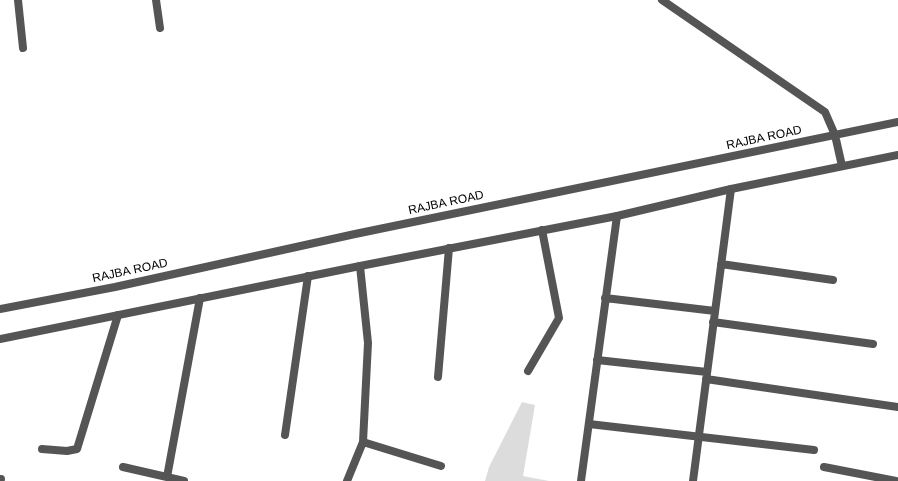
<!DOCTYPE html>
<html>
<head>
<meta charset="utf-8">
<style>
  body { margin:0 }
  canvas { display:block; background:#fff }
</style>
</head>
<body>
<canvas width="898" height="481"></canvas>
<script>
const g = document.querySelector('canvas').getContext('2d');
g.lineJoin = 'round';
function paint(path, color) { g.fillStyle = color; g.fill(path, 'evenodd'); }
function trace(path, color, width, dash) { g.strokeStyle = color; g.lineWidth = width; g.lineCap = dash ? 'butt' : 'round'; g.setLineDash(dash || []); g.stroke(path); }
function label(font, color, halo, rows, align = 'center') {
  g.font = font + ' Helvetica,sans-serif'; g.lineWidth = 3.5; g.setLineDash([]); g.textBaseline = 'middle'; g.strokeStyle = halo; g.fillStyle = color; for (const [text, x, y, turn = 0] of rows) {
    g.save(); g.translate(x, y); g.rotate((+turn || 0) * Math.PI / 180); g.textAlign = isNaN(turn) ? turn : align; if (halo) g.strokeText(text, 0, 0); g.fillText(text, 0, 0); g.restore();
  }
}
paint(new Path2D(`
  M522,402L535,405L523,476L549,481H485L489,467Z`), '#dcdcdc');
trace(new Path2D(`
  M18,0L23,48
  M156,0L160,28
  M662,0L825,112L835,135
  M721,264L833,280
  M605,298L715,311
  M713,322L873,344
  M597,360L707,372
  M528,371L559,318L542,230
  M438,377L449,248
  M706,379L898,407
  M589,424L814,450
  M285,435L308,276
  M363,442L441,466
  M42,449L67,451L77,449L118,315
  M123,467L184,481
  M824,467L896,481
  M167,477L200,298
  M0,479H1
  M347,481L363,442L368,343L360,266
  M581,481L617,216
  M693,481L731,189`), '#555', 8);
trace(new Path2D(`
  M835,135L842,166
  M0,309L115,287L355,234L898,122
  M0,339L360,266L617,216L731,189L898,155`), '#555', 8);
label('12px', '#000', '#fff', [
  ["RAJBA ROAD",764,138,-12],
  ["RAJBA ROAD",446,203,-12],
  ["RAJBA ROAD",130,271,-12]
]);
</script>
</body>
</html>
